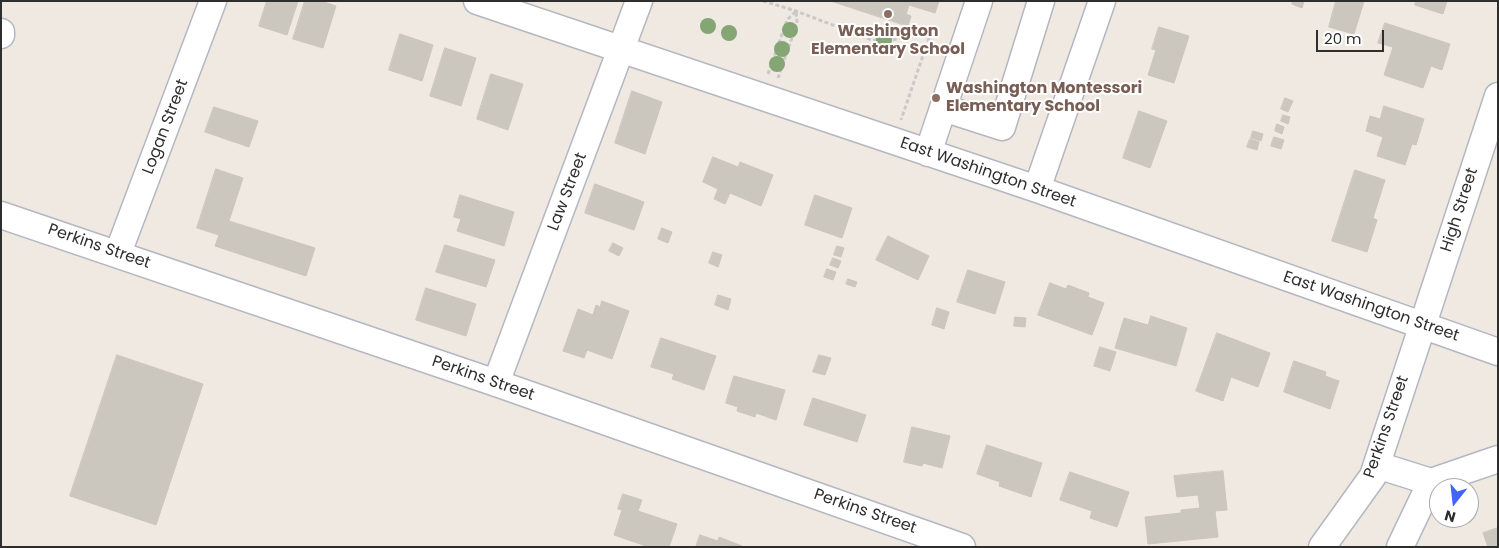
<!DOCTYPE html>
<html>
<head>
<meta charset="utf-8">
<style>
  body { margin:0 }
  #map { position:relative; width:1499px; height:548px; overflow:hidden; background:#efe9e1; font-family:Poppins,sans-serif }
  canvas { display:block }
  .frame { position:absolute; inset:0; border:2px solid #2e2e2e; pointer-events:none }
  .north { position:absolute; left:1429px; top:478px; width:50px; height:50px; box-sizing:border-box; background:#fff; border:1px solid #ababab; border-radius:50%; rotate:196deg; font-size:14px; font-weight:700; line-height:20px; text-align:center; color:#2e2e2e }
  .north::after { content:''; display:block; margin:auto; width:18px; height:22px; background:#4264fb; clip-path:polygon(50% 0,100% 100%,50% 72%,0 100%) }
  .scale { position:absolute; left:1316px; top:30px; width:68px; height:22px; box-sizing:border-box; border:2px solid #2e2e2e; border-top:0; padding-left:6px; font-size:15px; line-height:18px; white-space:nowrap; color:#2e2e2e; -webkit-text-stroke:4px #fff; paint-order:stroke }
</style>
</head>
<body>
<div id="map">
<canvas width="1499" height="548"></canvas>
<div class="frame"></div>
<div class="north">N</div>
<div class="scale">20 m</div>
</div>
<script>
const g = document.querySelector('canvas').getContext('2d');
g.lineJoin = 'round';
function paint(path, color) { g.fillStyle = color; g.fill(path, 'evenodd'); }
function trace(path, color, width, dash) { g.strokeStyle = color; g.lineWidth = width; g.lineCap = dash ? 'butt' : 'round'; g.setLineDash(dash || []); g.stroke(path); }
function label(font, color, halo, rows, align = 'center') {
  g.font = font + ' Poppins,sans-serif'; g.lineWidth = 4; g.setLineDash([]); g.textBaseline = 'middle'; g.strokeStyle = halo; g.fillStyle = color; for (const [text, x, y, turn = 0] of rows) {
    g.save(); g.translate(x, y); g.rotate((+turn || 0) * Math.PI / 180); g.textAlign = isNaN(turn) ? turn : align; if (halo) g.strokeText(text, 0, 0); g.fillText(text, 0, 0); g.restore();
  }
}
const building = new Path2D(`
  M267,1H298L287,35L259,26Z
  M305,1H321L336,6L323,48L293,39Z
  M831,1H939L935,13L909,5L906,14L911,16L908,26Z
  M1293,1H1304L1302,8L1292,4Z
  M1336,1H1364L1354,34L1329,27Z
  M1416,1H1447L1443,14L1415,5Z
  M1385,23L1450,44L1442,70L1431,66L1423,88L1384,75L1393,47L1378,43Z
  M1159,27L1189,36L1174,83L1148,75L1156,50L1152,49Z
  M400,34L433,45L422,81L389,70Z
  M445,48L476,58L461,106L430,96Z
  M491,74L523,84L508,130L477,119Z
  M632,91L662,102L645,154L615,143Z
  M1285,98L1293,101L1288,112L1281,109Z
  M1384,106L1424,119L1416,145L1412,144L1405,165L1377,156L1383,137L1366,131L1370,116L1380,119Z
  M214,107L258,121L249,147L205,132Z
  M1139,111L1167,121L1150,168L1123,158Z
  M1283,115L1290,117L1288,124L1281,121Z
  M1277,124L1284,127L1282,134L1275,131Z
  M1253,131L1263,134L1261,141L1251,138Z
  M1274,137L1284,140L1281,149L1271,146Z
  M1250,139L1259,142L1257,150L1247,147Z
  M713,157L738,167L740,162L773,175L761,206L730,193L725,204L714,199L718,189L703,182Z
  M216,169L243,178L229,221L315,248L306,276L215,246L219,235L197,228Z
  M1355,170L1385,180L1373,218L1377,220L1367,252L1332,241Z
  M595,184L644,202L634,230L585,213Z
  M460,195L514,212L504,246L457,231L461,219L454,217Z
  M815,195L852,208L842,238L805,225Z
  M662,228L672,232L668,243L658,239Z
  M888,236L929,256L918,280L876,260Z
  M613,243L623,248L619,256L609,251Z
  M445,245L495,260L486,287L436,272Z
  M837,246L844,248L841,257L834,255Z
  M713,252L722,255L718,267L709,263Z
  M833,258L841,261L838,268L830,265Z
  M827,269L836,272L833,280L824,277Z
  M968,270L1005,282L995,314L957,302Z
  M848,279L857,282L855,287L846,284Z
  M1050,283L1066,289L1068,285L1089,293L1088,297L1104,303L1092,335L1038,315Z
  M426,288L476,304L466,336L416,320Z
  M718,295L731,299L728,310L715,305Z
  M602,301L629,311L612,359L587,350L584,358L563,351L578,309L593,315L596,305L600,307Z
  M937,308L949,312L944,329L932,325Z
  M1151,316L1187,328L1176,366L1115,348L1124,318L1148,325Z
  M1015,317L1026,318L1025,327L1014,326Z
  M1217,333L1270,353L1258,387L1231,377L1223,401L1196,391Z
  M661,338L716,356L704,390L672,379L674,374L651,367Z
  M1100,347L1116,352L1110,371L1094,366Z
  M117,355L203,384L156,525L70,496Z
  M819,355L831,358L825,375L813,372Z
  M1294,361L1326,372L1325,376L1339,381L1330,409L1284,392Z
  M734,376L785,390L776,420L756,413L755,417L737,411L738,407L726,403Z
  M813,398L866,415L857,442L804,425Z
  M912,427L950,436L942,468L923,463L922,466L904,462Z
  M987,445L1042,463L1031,497L999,486L1000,482L977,474Z
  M1223,471L1227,510L1215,511L1218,537L1148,544L1145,517L1181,513V510L1200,508L1198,495L1177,497L1174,476Z
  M1070,472L1129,492L1117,527L1090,518L1092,511L1060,500Z
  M623,494L642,500L638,511L677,524L669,547H649L614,535L622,510L618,509Z
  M1498,528V547H1488L1483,533Z
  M700,535L718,541L719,537L742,546L696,547Z`);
paint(building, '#cbc7bf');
trace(building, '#cbc5ba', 1);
const minor = new Path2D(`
  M477,1L1037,189L1498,352
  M1,32V35
  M943,108L1002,127L1041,1
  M928,153L979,1
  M1037,189L1102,1
  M1,215L496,383L962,547
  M118,253L213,1
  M496,383L639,1
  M1377,465L1431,482L1400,547
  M1431,482L1498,459
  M1322,547L1373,476L1498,96`);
trace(minor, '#b4b7c1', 29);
trace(new Path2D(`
  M763,1L796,11L872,40H892L931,32L901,120
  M768,74L787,20L796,11L797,23L778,78`), '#c9c9c9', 3, [4, 2.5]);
trace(minor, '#fff', 26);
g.fillStyle = '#84a574';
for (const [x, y] of [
  [708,26],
  [790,30],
  [729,33],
  [884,40],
  [782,49],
  [777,64]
]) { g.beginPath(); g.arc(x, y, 8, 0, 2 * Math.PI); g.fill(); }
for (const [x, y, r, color] of [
  [888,14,5,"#8d6e63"],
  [936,98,5,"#8d6e63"]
]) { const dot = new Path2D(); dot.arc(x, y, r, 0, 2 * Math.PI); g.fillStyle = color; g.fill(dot); trace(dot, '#fff', 2); }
label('bold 16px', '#785e54', '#fff', [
  ["Washington",888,32],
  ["Elementary School",888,50],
  ["Washington Montessori",946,89,"left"],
  ["Elementary School",946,107,"left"]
]);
label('16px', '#2e2e2e', '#fff', [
  ["Logan Street",166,127,-69],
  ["East Washington Street",988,173,19],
  ["Law Street",568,192,-69],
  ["High Street",1460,210,-72],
  ["Perkins Street",99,247,19],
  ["East Washington Street",1371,307,19],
  ["Perkins Street",483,379,19],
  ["Perkins Street",1387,427,-71],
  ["Perkins Street",865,512,19]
]);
</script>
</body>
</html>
